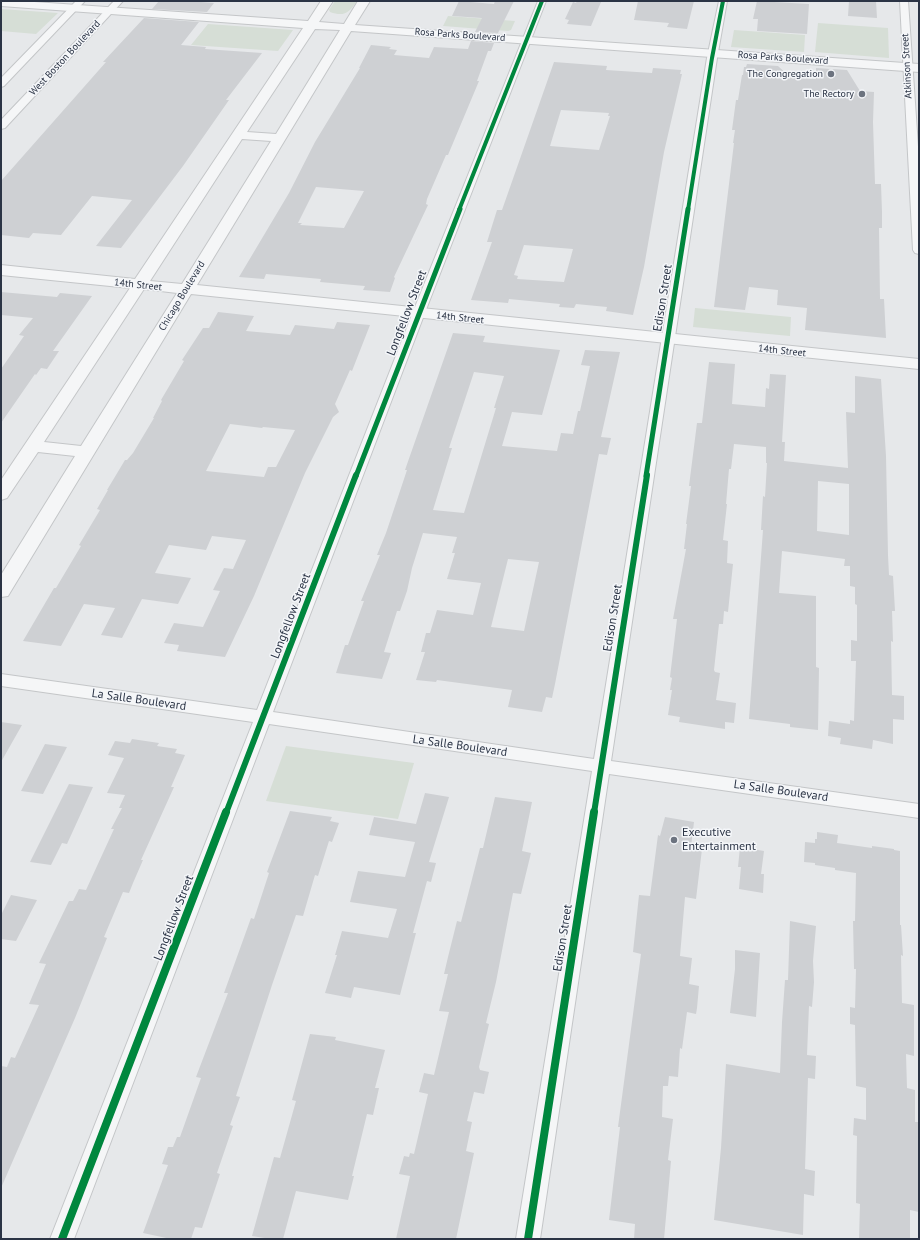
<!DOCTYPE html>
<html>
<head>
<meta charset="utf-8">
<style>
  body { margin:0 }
  #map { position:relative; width:920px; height:1240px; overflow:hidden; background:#e6e8ea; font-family:"PT Sans",sans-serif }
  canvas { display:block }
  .frame { position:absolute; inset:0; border:2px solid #2b3445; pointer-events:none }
</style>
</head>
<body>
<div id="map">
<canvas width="920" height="1240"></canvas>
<div class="frame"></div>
</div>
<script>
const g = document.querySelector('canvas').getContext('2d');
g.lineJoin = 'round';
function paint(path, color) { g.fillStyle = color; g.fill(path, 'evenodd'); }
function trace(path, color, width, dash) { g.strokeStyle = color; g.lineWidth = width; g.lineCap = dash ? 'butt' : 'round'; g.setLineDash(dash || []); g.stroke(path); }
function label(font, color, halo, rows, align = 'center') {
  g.font = font + ' "PT Sans",sans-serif'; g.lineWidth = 3; g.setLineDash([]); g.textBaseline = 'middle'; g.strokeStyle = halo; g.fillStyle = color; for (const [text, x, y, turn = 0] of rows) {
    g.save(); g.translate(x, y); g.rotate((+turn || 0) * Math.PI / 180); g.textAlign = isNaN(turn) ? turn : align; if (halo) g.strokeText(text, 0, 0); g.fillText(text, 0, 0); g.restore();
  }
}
paint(new Path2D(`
  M335,1H357C349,13 344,17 330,12L329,10Z
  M1,9L58,13L36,34L1,31Z
  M448,16L515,21L511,30L508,31L443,26Z
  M818,23L888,28L889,58L815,52Z
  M208,24L293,30L278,51L191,45Z
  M734,30L805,35L804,52L731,47Z
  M695,308L791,317L790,336L693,327Z
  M286,746L414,763L398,819L266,801Z`), '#d6ded6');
paint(new Path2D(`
  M159,1H188L214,3L207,12L152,9Z
  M459,1L494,4L495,1H514L498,33L475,32L482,18L452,16Z
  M577,1L601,2L591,26L567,24L569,20L565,19L573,2L576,3Z
  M638,1H694L687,29L667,27L669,23L634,20Z
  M757,1L809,4L807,34L757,31L758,19H753Z
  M849,1H876L877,18L848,16Z
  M144,18L199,22L181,45L206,47L205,49L262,53L226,100H229L183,166L121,248L96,246L132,200L92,196L61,235L33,233L29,238L1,235V181L106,62H103Z
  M471,41L494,43L491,51H488L477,81H479L448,155H446L427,199L426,204L428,205L394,277L395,278L390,292L363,290L365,286L320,282L321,279L266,274L264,279L239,277L289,193L315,142L360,68H359L371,45L391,47L389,49L397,50L394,55L429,58L434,47L468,49ZM316,187L364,191L344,228L300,225L302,223H298Z
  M554,62L607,66L606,70L652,73L653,68L681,70L680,74H682L664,152L644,267L633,315L606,311L607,307L576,304L574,308L559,307L560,304L509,299L508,303L471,300L492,242H487L497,210H502ZM561,110L609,113L608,116H610L599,150L550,146ZM524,245L573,249L564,282L517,279L518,276L514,275Z
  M747,64L778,66L790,77L816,79V68L847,70L860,91L874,92L873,122L875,184H881L882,212V228H879L880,299H884L886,338L805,330L807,308L777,305L778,290L749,287L745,310L714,307L734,143H733L735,130H732L736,100H738L742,75H743L744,67H746Z
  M1,292L57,297L60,293L92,296L53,351H59L47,369L41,368L36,375L35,374L1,423V369L24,336L19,335L33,318L1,315Z
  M218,312L254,316L246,331L290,335L295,325L334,329L337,322L370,325L352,371L350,370L335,404L339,412L333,417L305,473L254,596L225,657L177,651L179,645L164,643L174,623L203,627L220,591L213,590L224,568L233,569L246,540L212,536L206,550L169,545L155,573L191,578L178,604L142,599L122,638L101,635L115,608L84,604L61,646L23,641L54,588H56L81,546L79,545L100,510L97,509L108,490H107L125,460H127L133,453L154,418H153L162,401L161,400L184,361L182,360L203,328H209ZM230,424L262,428L263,427L295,430L276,467H268L264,477L206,471Z
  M453,333L485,336L483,342L560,350L542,415L512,412L502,446L557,451L561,433L573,434L578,411H580L590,366L581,365L585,350L620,352L601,437L611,438L607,455L599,454L555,684L552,698L546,697L542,712L508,707L512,690L437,680L436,682L416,680L425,652H421L426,633H430L437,610L473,615L481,583L447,579L455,553H452L457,537L423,533L412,568L407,591L400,611H397L384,652L391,653L382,679L336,673L345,645H348L364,601H361L380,555H377L386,533L407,470H405ZM474,372L504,376L494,408H496L464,513L433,510L452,448H449ZM508,559L539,562L524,631L491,627Z
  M709,362L735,364L732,404L765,407L766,388L769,389L770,374L786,375L782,442H785L784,461L848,468L846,412L855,413V376L881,379L886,456L888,555L889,575L893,576L895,611H892L893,642L891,641L892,695L904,696V720L893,719V744L873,740L872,749L840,744L841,738L828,736L829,721L850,724V720L854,721L856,661H851V640L857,641V605L855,604V587L850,586V566H844L845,559L782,551L779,593L816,596V667L819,668L818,730L790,727V724L749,719L763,530H761L763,496L765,497L767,463H766V447L734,444L731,469H729L726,504H727L723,540L728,541L727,563L733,564L728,612L724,611L723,624H719L714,670L715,672L720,673L716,700L736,703L734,723L725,722V729L679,722L680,717L668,715L672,690H670L672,678L670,677L677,619H673L686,549H684L687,524H686L691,486H689L697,423H702ZM818,481L849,484V535L817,531Z
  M1,722L22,725L1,762Z
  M132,739L159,743L157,746L177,749L175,753L185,755L171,787H174L141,860H143L133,883L129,893L123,892L104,937L107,938L75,1018L1,1188V1066L7,1067L11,1057L15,1058L39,1005L29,1004L46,964L39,963L69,901H73L79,889L86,890L114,829H111L122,808H119L125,795L107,793L124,758L108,755L115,741L130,743Z
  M45,744L67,747L43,794L21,791Z
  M69,784L93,787L67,844L62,843L51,865L30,862Z
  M425,793L449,797L429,862L436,863L431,882L427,881L413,933H416L400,995L354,987L351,998L325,993L337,955H335L342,931L388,938L397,909L350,902L358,871L405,877L415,842L369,835L374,817L416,824Z
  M495,797L532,802L522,851L531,853L521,894L513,893L496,982L486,1023L489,1024L479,1067L480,1070L489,1072L484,1094L474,1092L467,1121L472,1122L466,1151L474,1153L456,1239H396L410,1176L399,1174L404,1156L409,1157L410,1153L414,1154L428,1094L419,1092L424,1073L434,1075L449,1012L439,1011L448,974H444L448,957L457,921L461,922L480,848H483Z
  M290,811L332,817L330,821L339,823L332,842L329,841L318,876L315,875L303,916L296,915L272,985L236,1096L240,1097L230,1125L233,1126L217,1173L220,1174L202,1228L195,1227L191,1239H171L143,1233L168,1165L162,1164L168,1147H173L177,1137H180L201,1078L196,1077L228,993H224L251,918L254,919L269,873L267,872Z
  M665,817L694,822L691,847L702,849L696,899L685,897L680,956L692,958L689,984L699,986L697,1008L696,1014L687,1012L682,1049L680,1048L678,1077L669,1076L668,1086H663L662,1117L673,1119L668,1160L671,1161L664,1239H634L635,1224L609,1220L620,1127H618L641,954L633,952L639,895L650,896L658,835L660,836Z
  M817,832L838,835L837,843L872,848V846L894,849V850L900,851V925H901L903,956L901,955L902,1003L914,1005V1056L906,1054L907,1088L915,1090V1122H918L919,1156V1212L910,1210V1239H859L860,1204L856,1203L857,1136L853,1135L854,1118L866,1120V1088L856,1086L855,1025L850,1024V1007L855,1008L856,969H854L853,921H855L856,873L835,870V868L815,865V863L804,862L805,842L815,843V839H817Z
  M740,847L764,851L761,874H764L763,893L739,889L741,867H738Z
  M11,895L37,900L16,941L1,939V915Z
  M790,921L816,926L813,961L814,982L812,1007L809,1006L807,1055L816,1056L815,1079L808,1078L805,1169L815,1171L814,1196L804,1194L803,1235L714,1220L721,1148L726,1064L780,1073L782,1022L785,980H788Z
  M735,950L760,953L756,1017L730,1013L735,969Z
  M310,1034L336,1037L335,1040L385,1050L375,1088H379L373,1115L367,1114L352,1176H354L348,1200L296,1191L283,1239H271L252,1236L274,1157L280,1158L296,1101L292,1100Z`), '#ced0d3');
const minor = new Path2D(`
  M76,1H85L4,86L1,87V78Z
  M114,1H123L5,128L1,129V120Z
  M538,1H546L429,302L273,712L594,759L707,58L719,1H727L717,58L611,761L919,804V818L609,774L540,1239H516L592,771L269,724L74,1239H50L253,722L1,686V674L257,710L417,302Z
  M900,1H908L919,161V254L915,253L913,250Z`);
const tertiary = new Path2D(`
  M1,1H20L308,21L321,1H333L319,22L344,24L358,1H370L355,25L919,64V72L351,31L197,285L919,359V369L191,294L11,591L8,596L1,597V575L75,456L38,452L7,498L1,500V480L130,288L1,275V265L135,279L303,28L1,6ZM315,29L340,30L276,134L247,132ZM242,139L271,141L182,284L150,281ZM144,289L177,293L81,446L44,442Z`);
trace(minor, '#c4c6c8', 2);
trace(tertiary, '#c4c6c8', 2);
paint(minor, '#f5f6f7');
paint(tertiary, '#f5f6f7');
trace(new Path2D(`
  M459,210L542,1
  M688,210L712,58L723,1`), '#00873e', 4);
trace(new Path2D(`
  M356,476L460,209
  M646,476L688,209`), '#00873e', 5);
trace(new Path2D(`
  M226,813L356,475
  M594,813L647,475`), '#00873e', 6);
trace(new Path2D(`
  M62,1239L226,812
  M528,1239L594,812`), '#00873e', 8);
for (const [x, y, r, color] of [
  [831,74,4,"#6c737f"],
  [862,94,4,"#6c737f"],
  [674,840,4,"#6c737f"]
]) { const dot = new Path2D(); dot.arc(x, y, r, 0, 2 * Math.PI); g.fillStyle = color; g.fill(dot); trace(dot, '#f4f6f9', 1.5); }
label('10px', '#2b3445', '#f4f6f9', [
  ["Rosa Parks Boulevard",460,35,4],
  ["West Boston Boulevard",65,58,-47],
  ["Rosa Parks Boulevard",783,58,4],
  ["Atkinson Street",907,66,-93],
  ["14th Street",138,285,6],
  ["Chicago Boulevard",182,296,-59],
  ["14th Street",460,318,6],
  ["14th Street",782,351,6]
]);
label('10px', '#2b3445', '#f4f6f9', [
  ["The Congregation",823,74],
  ["The Rectory",854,94]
], 'right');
label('12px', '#2b3445', '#f4f6f9', [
  ["Edison Street",663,298,-81],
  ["Longfellow Street",407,313,-69],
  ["Longfellow Street",291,616,-69],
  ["Edison Street",613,618,-81],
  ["La Salle Boulevard",139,700,8],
  ["La Salle Boulevard",460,746,8],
  ["La Salle Boulevard",781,791,8],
  ["Longfellow Street",174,918,-69],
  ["Edison Street",563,938,-81]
]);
label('12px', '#2b3445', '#f4f6f9', [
  ["Executive",682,833],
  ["Entertainment",682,847]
], 'left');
</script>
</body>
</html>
